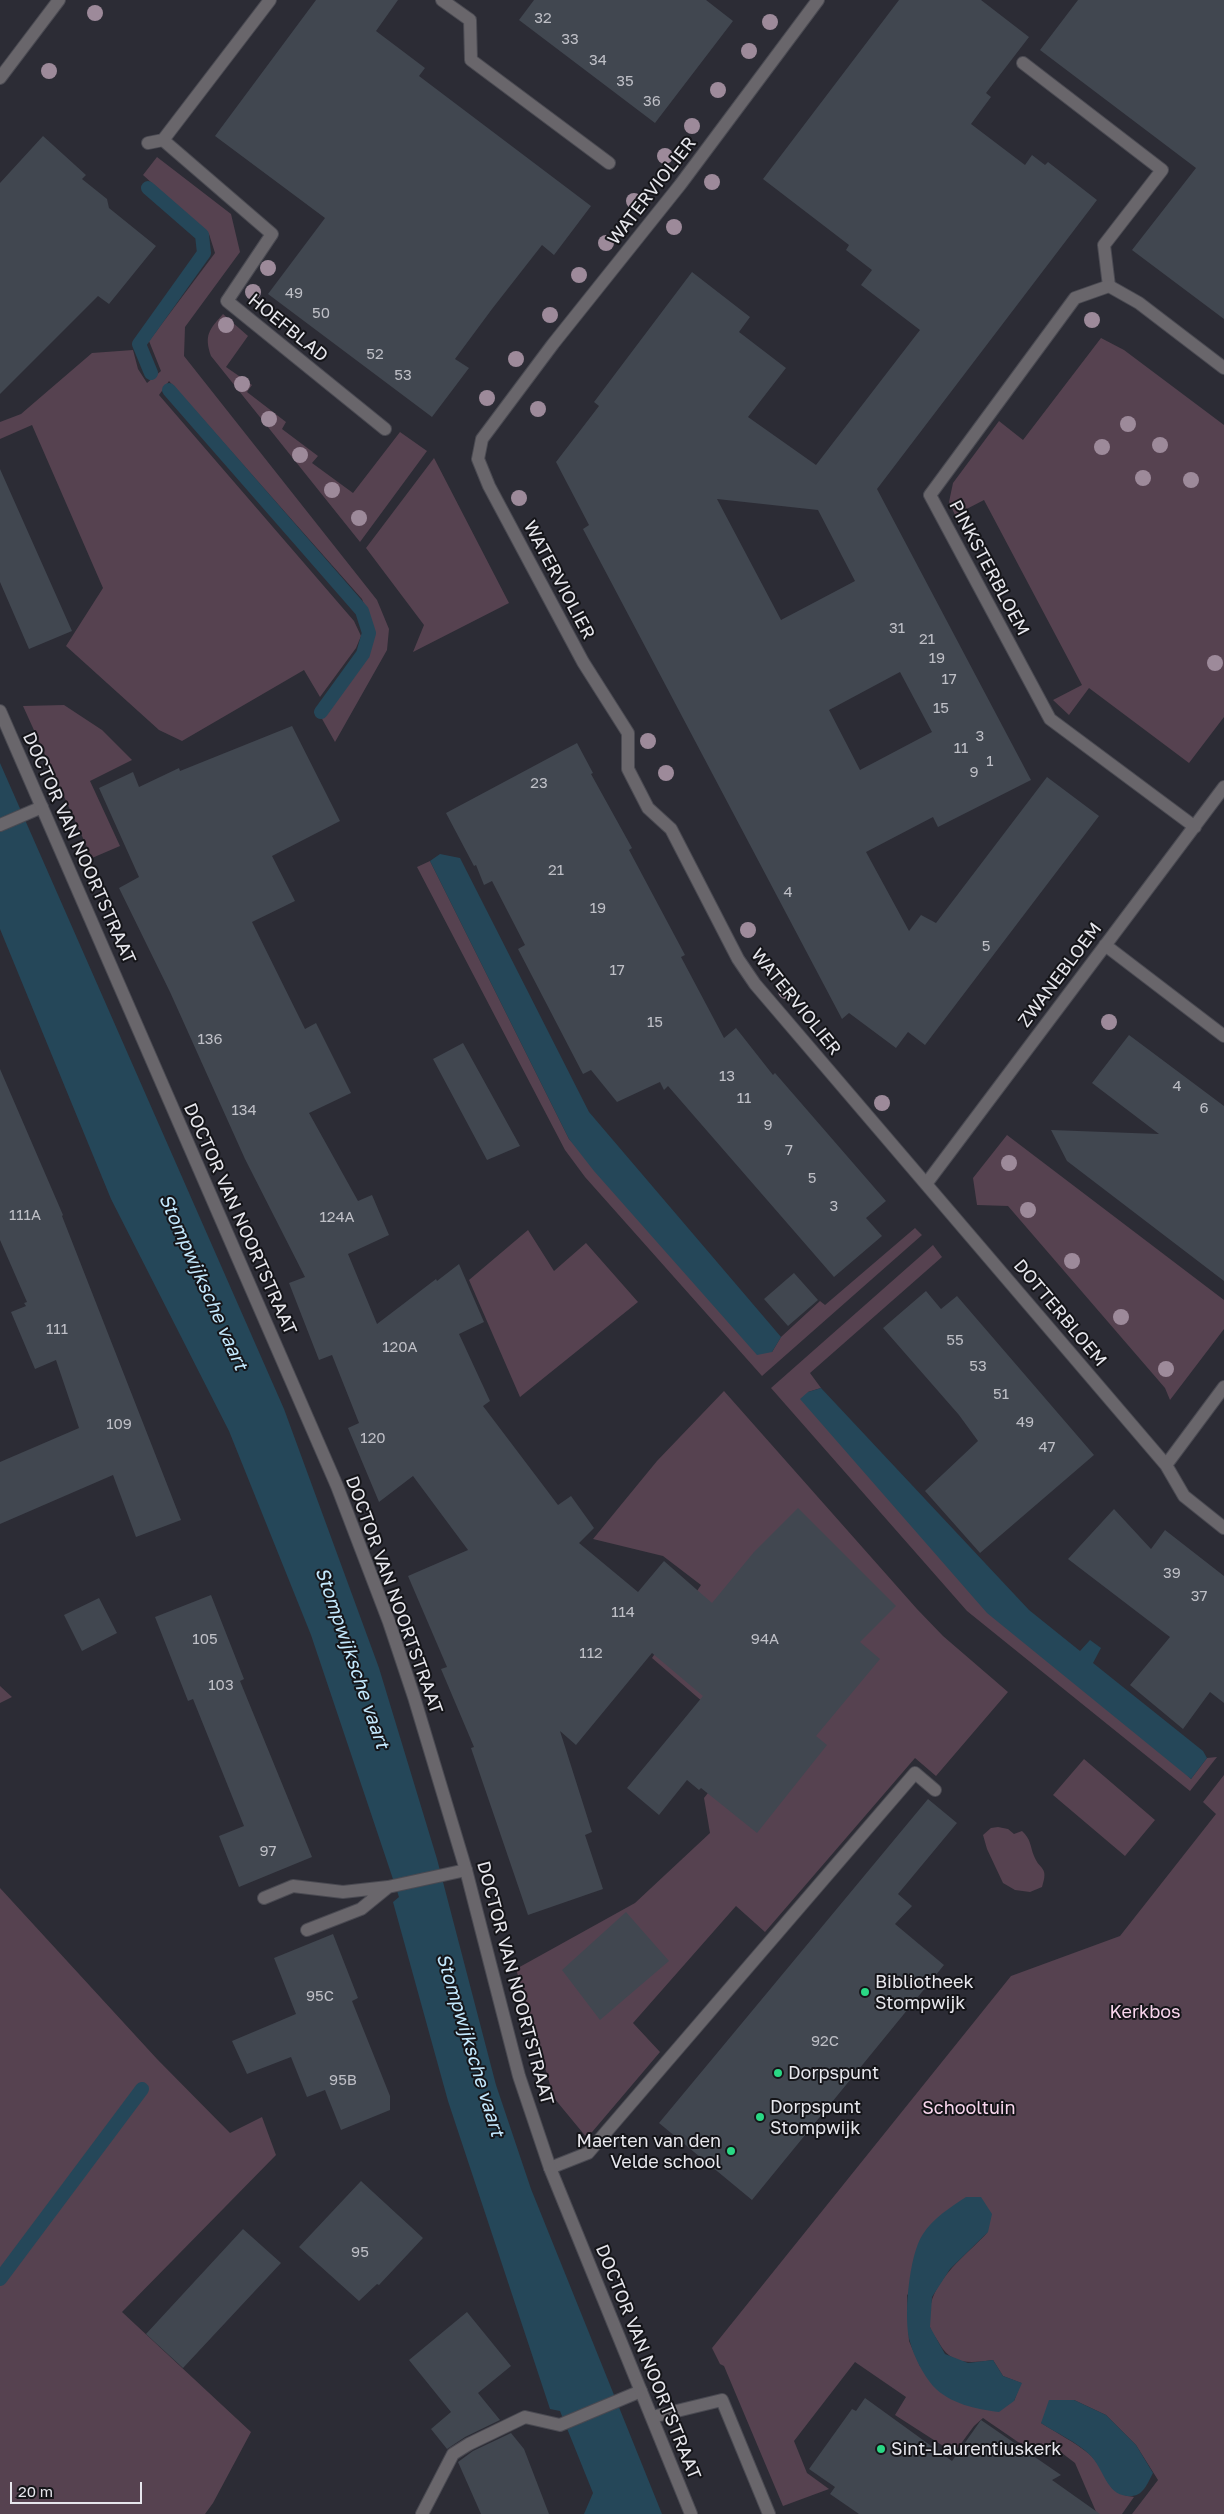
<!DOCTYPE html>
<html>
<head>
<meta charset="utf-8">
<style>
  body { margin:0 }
  #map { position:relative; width:1224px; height:2514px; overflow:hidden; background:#2c2c35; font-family:"Golos Text",sans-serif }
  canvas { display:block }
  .scale { position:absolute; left:10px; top:2482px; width:132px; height:22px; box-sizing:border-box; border:2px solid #e7e7ed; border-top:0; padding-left:6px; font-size:15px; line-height:18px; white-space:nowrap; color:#e7e7ed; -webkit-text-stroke:4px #151519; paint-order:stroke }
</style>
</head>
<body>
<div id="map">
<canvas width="1224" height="2514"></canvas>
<div class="scale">20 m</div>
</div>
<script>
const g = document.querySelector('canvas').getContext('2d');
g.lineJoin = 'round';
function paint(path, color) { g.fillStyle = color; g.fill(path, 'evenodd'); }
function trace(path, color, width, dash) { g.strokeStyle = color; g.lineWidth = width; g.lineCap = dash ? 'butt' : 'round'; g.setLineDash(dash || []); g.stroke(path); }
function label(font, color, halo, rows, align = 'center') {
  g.font = font + ' "Golos Text",sans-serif'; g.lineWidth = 4; g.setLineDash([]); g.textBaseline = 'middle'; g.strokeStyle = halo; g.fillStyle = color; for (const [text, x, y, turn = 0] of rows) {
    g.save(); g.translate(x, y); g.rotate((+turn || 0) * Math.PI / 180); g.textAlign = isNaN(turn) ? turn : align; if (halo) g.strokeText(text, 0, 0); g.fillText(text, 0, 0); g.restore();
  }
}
paint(new Path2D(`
  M157,157L231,214L240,252L185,327L184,356L377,600L389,629L387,650L335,742L321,717L328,713L366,657L375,633L362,599L169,381L159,395L354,621L361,636L356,648L320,697L304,670L182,741L159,730L66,646L103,588L32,425L0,439V422L21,414L92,353L133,350L138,369L147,383L161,371L149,341L215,253L209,234L143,175Z
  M223,314L248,336L226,367L252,385L247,392L286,422L282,429L318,456L312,463L353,493L400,432L427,451L360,542L211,356C204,335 209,330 223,314Z
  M1101,338L1124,350L1224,425V717L1189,763L1089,688L1069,715L1053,700L1082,685L984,500L955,515L949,502L953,483L999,421L1023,440Z
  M434,458L509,603L413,652L424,625L366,548Z
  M64,705L102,730L132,760L90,781L120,846L92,858L23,706Z
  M430,861L569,1139L772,1352L781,1337L820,1301L825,1305L915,1228L922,1235L762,1376L585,1177L565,1150L417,867Z
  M1007,1135L1224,1300V1329L1170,1400L1165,1388L1008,1206L977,1205L973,1178Z
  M528,1230L554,1271L586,1243L638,1302L520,1397L469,1280Z
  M933,1245L942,1257L810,1373L821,1388L808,1392L1191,1779L1207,1758L1217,1757L1190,1791L967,1611L771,1388Z
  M724,1391L917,1609L943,1636L1008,1692L936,1776L915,1758L765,1932L736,1906L633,2023L660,2052L587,2138L554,2098L516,1969L635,1903L710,1833L704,1798L748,1741L652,1658L701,1585L663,1556L593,1539L657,1461Z
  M0,1686L12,1697L0,1703Z
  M1084,1759L1155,1820L1125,1856L1053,1795Z
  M1224,1775V2514H1132L1158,2480L1136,2445L1106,2415L1074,2400L1041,2423C1057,2433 1074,2442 1088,2453C1110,2471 1101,2493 1134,2497L1122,2514H1097L1075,2463L1058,2450L1035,2449L1018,2442L983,2418L974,2426L954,2453L895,2415L906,2397L855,2362L794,2441L807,2473L829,2489L783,2506L724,2366L720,2364L712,2348L1011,1976L1120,1936L1216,1814L1203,1802ZM988,2232C963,2259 923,2285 930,2327C931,2332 937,2339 939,2343C952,2366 971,2363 993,2360L1003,2376L1021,2383L1014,2401L920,2366L909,2341L907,2295Z
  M998,1827L1008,1829L1014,1834L1022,1831C1031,1839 1030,1846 1034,1856C1040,1871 1049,1866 1042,1887L1030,1892L1015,1890L1003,1883L987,1849L983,1835L991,1828Z
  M0,1888L157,2059L230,2133L262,2117L276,2155L122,2312L251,2432L213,2503L205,2514H0Z`), '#564250');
paint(new Path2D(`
  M0,763L284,1409L379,1668L437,1859L496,2085L531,2189L662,2514H584L593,2493L560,2411L550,2409L448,2101L393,1902L399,1897L311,1635L229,1431L111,1199L0,929Z
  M440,854L460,858L589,1112L781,1337L772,1352L757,1355L594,1171L569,1139L430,861Z
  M821,1388L1029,1610L1080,1651L1090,1640L1101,1648L1093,1663L1203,1751L1207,1758L1191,1779L987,1613L800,1399L808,1392Z
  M966,2197H981L992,2214L988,2232L950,2269L932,2297L930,2327L945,2354L968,2363L993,2360L1003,2376L1022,2383L1014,2401L999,2412C976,2409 950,2404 933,2386C923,2374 914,2357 910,2342C903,2319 909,2254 923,2234C933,2218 951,2207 966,2197Z
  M1049,2400H1074L1106,2415L1136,2445L1153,2473C1147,2484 1143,2498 1127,2496C1106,2494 1104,2469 1090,2455C1077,2442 1056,2433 1041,2423Z`), '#254759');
trace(new Path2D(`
  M148,188L202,235L204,253L139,344L151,373
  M169,390L362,611L369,633L363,654L321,712
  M0,2279L142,2089`), '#254759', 14);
paint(new Path2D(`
  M316,0H398L376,31L425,68L419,76L591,206L554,255L542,245L492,309L455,359L469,368L432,417L268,294L325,218L215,136Z
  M534,0H706L733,21L655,123L519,20Z
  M899,0H981L1029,37L986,93L991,97L971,124L1025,165L1032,155L1045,165L1048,162L1097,200L877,489L1031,780L938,827L933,817L866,852L909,931L921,915L936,923L1047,777L1099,816L925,1045L908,1032L896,1048L849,1013L842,1019L583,529L589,525L556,462L599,406L594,402L692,272L750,317L739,332L786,368L748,417L816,465L913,339L920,330L861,285L872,270L846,250L849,245L763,179ZM717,499L818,510L855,581L781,620ZM900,672L932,732L860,770L829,710Z
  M1078,0H1224V319L1132,250L1196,168L1040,50Z
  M43,136L86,175L82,179L107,199L109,208L156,246L109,304L98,296L0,394V183Z
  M0,469L72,631L29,649L0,582Z
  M292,726L340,821L272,856L295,901L252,922L305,1029L316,1023L351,1093L309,1113L358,1201L372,1195L389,1235L348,1254L377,1324L436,1279L437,1281L459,1264L484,1322L459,1334L490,1401L483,1406L558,1505L571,1496L594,1528L579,1543L638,1592L664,1561L712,1603L754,1552L798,1508L896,1606L860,1642L880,1659L816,1736L827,1745L757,1833L701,1788L699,1790L687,1780L659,1815L627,1788L703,1696L652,1653L576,1745L560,1731L592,1832L585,1835L603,1889L528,1915L471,1748L474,1747L441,1669L447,1667L408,1576L468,1550L413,1476L379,1502L348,1428L359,1423L332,1355L319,1360L289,1283L305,1277L245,1159L170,992L119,888L139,877L99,788L133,772L139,787L179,768L180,771Z
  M577,743L593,773L591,774L632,848L629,850L685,955L681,957L724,1038L736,1028L773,1075L775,1073L886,1201L866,1218L882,1236L834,1277L668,1086L664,1090L660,1082L617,1102L591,1070L583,1074L518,949L525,945L492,881L484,885L476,865L474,866L446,813Z
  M1129,1035L1224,1106V1281L1067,1161L1051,1130L1159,1134L1092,1083Z
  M463,1043L520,1146L487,1160L433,1059Z
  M0,1069L63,1215L62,1216L181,1520L136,1537L113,1475L0,1524V1462L79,1428L56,1360L35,1369L11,1312L26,1306L24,1303L27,1302L0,1240Z
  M794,1273L818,1300L788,1326L764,1299Z
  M926,1291L941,1309L957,1296L1094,1455L980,1553L925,1491L978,1441L959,1415L883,1328Z
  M1114,1509L1151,1549L1165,1530L1224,1576V1703L1210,1692L1183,1729L1130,1685L1170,1637L1068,1559Z
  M211,1595L244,1679L240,1681L312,1857L239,1887L219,1836L244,1826L193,1699L188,1701L155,1617Z
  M99,1598L117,1633L82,1651L64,1615Z
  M928,1799L957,1823L898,1894L912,1906L895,1924L944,1965L752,2200L659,2123Z
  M626,1912L669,1961L600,2020L562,1970Z
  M333,1934L358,1998L352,2001L390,2096V2110L341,2130L325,2090L307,2097L291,2057L247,2074L232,2041L296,2014L274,1958Z
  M361,2181L423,2238L379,2285L377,2284L359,2301L299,2247Z
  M243,2229L281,2263L183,2368L146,2334Z
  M467,2312L511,2366L478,2393L500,2420L465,2437L447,2449L431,2429L451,2412L409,2360Z
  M865,2398L952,2461L981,2420L1061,2475L1052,2480L1100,2514H859L830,2494L835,2487L809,2469L852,2409L856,2411Z
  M511,2433L524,2449L549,2514H481L458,2462L473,2451Z`), '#414750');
const service = new Path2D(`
  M1023,63L1162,170L1104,245L1109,286
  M0,825L42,807
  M264,1898L293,1886L343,1892L388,1887L466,1870
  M307,1930L361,1909L388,1887
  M550,2168L588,2153L915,1773L935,1790
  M652,2417L722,2400L769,2514
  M422,2514L453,2454L469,2444L525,2417L560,2425L641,2391`);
const minor = new Path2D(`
  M270,0L163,140L272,234L227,301L385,429
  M442,0L470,20L471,60L609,163
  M818,0L680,185L553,344L482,439L478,459L489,486L583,662L628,733V769L648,808L671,829L738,959L755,984L1166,1465L1184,1496L1224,1528
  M0,78L59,0
  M148,143L163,140
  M0,711L337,1486L389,1622L414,1697L466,1870L519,2076L550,2168L691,2514
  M1195,827L1050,719L930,495L1075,298L1109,286L1139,303L1224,368
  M1105,945L1224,1036
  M926,1184L1224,787
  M1166,1465L1224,1387`);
trace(service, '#4a4a52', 14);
trace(minor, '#4a4a52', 14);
trace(service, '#69666b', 12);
trace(minor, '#69666b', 12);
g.fillStyle = '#9d8a9a';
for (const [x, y] of [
  [95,13],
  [770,22],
  [749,51],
  [49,71],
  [718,90],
  [692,126],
  [665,156],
  [712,182],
  [634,201],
  [674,227],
  [606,243],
  [268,268],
  [579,275],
  [253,292],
  [550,315],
  [1092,320],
  [226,325],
  [516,359],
  [242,384],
  [487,398],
  [538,409],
  [269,419],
  [1128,424],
  [1160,445],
  [1102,447],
  [300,455],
  [1143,478],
  [1191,480],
  [332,490],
  [519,498],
  [359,518],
  [1215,663],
  [648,741],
  [666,773],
  [748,930],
  [786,991],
  [1109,1022],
  [882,1103],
  [1009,1163],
  [1028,1210],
  [1072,1261],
  [1121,1317],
  [1166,1369]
]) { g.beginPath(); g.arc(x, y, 8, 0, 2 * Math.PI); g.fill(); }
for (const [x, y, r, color] of [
  [865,1992,5,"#2ad885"],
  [778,2073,5,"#2ad885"],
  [760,2117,5,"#2ad885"],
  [731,2151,5,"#2ad885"],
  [881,2449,5,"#2ad885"]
]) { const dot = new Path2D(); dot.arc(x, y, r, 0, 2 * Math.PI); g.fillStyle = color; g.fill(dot); trace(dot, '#151519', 2); }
label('15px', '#bebfc6', null, [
  ["32",543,18],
  ["33",570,39],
  ["34",598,60],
  ["35",625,81],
  ["36",652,101],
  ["49",294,293],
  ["50",321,313],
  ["52",375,354],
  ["53",403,375],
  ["31",897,628],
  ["21",927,639],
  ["19",937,658],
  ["17",949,679],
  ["15",941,708],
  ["3",980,736],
  ["11",961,748],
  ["1",990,761],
  ["9",974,772],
  ["23",539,783],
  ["21",556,870],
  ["4",788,892],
  ["19",598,908],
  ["5",986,946],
  ["17",617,970],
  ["15",655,1022],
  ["136",210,1039],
  ["13",727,1076],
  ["4",1177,1086],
  ["11",744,1098],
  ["6",1204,1108],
  ["134",244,1110],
  ["9",768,1125],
  ["7",789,1150],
  ["5",812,1178],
  ["3",834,1206],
  ["111A",25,1215],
  ["124A",337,1217],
  ["111",57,1329],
  ["55",955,1340],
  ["120A",400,1347],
  ["53",978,1366],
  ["51",1001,1394],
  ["49",1025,1422],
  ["109",119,1424],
  ["120",373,1438],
  ["47",1047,1447],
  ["39",1172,1573],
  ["37",1199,1596],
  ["114",623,1612],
  ["105",205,1639],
  ["94A",765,1639],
  ["112",591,1653],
  ["103",221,1685],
  ["97",268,1851],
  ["95C",320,1996],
  ["92C",825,2041],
  ["95B",343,2080],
  ["95",360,2252]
]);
label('18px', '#e7e7ed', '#151519', [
  ["WATERVIOLIER",652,191,-52],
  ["HOEFBLAD",288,328,39],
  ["PINKSTERBLOEM",989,568,62],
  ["WATERVIOLIER",559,580,62],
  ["DOCTOR VAN NOORTSTRAAT",79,848,66],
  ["ZWANEBLOEM",1060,975,-53],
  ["WATERVIOLIER",796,1002,51],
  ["DOCTOR VAN NOORTSTRAAT",240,1219,66],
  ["DOTTERBLOEM",1060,1313,50],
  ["DOCTOR VAN NOORTSTRAAT",394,1595,70],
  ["DOCTOR VAN NOORTSTRAAT",515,1983,75],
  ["DOCTOR VAN NOORTSTRAAT",648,2362,68]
]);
label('18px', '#e7e7ed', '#151519', [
  ["Bibliotheek",875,1982],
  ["Stompwijk",875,2003],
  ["Dorpspunt",788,2073],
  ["Dorpspunt",770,2107],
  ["Stompwijk",770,2128],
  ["Maerten van den",721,2141,"right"],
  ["Velde school",721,2162,"right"],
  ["Sint-Laurentiuskerk",891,2449]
], 'left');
label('18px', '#f9d6ed', '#151519', [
  ["Kerkbos",1145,2012],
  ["Schooltuin",969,2108]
]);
label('italic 19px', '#c3e8fd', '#151519', [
  ["Stompwijksche vaart",203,1282,66],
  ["Stompwijksche vaart",352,1658,71],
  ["Stompwijksche vaart",470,2045,73]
]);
</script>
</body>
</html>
